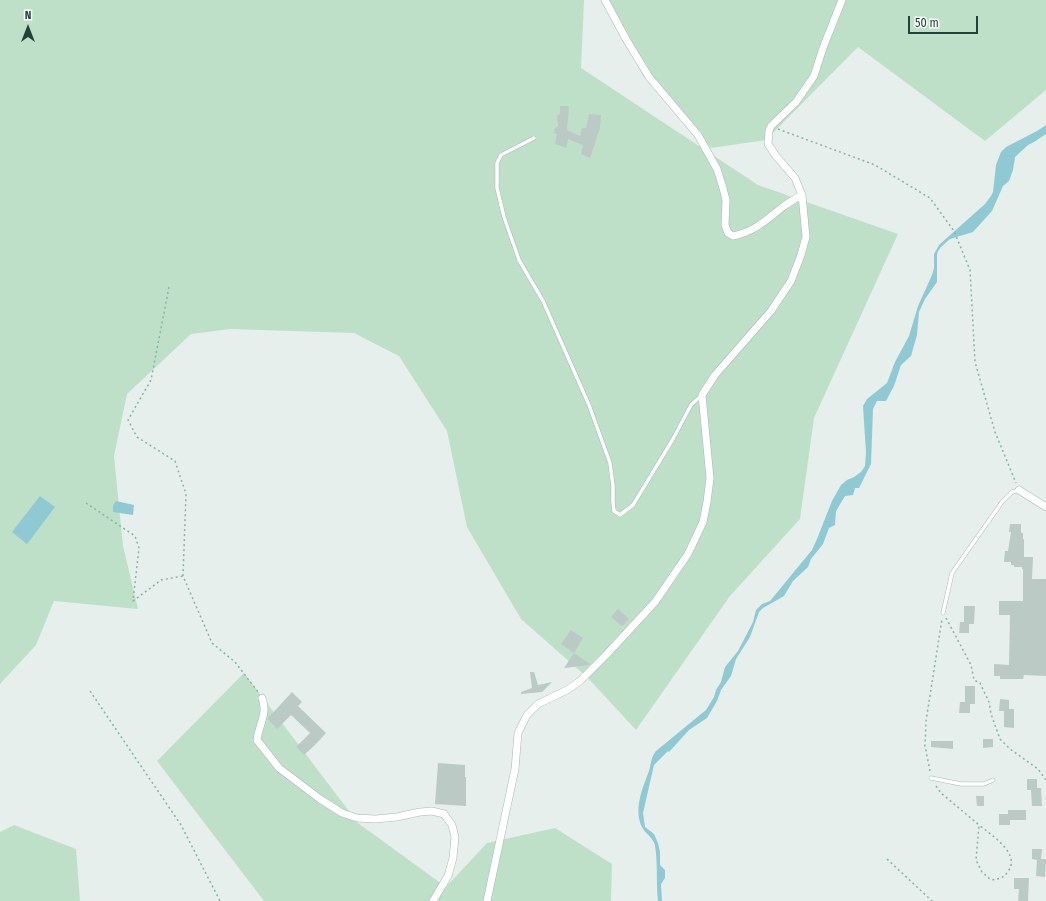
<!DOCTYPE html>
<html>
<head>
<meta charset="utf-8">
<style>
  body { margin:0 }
  #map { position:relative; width:1046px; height:901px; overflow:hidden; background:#e6efeb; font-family:"Fira Sans Condensed",sans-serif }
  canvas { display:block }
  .north { position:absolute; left:8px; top:8px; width:40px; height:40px; -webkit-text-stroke:3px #f7fbf9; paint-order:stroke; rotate:0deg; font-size:11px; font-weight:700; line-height:16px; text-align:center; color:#24423a }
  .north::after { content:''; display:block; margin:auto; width:14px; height:18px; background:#24423a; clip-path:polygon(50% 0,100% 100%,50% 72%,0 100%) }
  .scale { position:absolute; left:908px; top:16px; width:70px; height:18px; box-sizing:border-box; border:2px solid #24423a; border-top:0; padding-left:5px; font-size:12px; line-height:14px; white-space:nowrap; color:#24423a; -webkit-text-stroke:3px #f7fbf9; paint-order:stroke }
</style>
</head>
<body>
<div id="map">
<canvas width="1046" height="901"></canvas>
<div class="north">N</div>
<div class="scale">50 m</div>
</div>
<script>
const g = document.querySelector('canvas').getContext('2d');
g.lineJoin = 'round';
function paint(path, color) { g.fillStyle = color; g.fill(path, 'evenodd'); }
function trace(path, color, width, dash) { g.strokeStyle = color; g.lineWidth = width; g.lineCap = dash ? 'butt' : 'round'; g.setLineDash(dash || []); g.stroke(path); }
paint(new Path2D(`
  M0,0H584L581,68L758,185L898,234L814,418L800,519L730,596L636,730L587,677L521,619L467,527L447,431L399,356L354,333L230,329L191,334L127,394L114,456L123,546L138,609L54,601L36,645L0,684Z
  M604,0H1046V90L985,141L858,47L766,140L711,148L643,76Z
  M244,673L358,823L446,887L487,843L555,828L612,864L611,901H264L157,761Z
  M14,825L76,849L80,901H0V832Z`), '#bfe0c8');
paint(new Path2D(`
  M1046,125V134L1034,142L1028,145L1015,157L1013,170L1009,181L1003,186L992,211L973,232L950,239L941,247L938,251L937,255V282L925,299L919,312L917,335L911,356L901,365L894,386L886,401H877L873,409L871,464L859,488H855L853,495L845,496L836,511L835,525L829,528L823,544L811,559L808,567L793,581L784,596L763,608L759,612L750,637L736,659L731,676L721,690L717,701L707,718L689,730L669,752L668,751L654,765L643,813L645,827L654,834L658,843L660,852V865L665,870V878L661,884L662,901H658C656,883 658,864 655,845C653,837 644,833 641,825C634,807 643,787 649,771C651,764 651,757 656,751L706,710L714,697L716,690L721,682L725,667L738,651L753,622L756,610L762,604L770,601L812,550L817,539L832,501L841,485L847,480L854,477L861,472L865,466L866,452L863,406L867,399L887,383L895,362L909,336L918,306L932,275L934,268V254L939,245L985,204L991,196L993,192L996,165L1001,152L1006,147L1037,131Z
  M40,496L55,507L27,544L12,532Z
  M116,501L134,505L133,515L113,512V505Z`), '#8ec9d4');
paint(new Path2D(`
  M560,106H569L567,130L580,136L582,128H586L589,114L601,115L600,128L590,158L581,154L583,145L568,139L566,148L555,144L557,134L554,133L555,128L558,127L557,115L560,114Z
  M1010,524H1021V533H1023V539H1024V557H1033L1032,579H1046V676L1024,675L1023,679H1000V676H994V664L1009,665L1010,615H999V601H1023V569H1022V567H1014V565H1011V562H1004L1005,551H1008L1011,532H1009Z
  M964,606H975L974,624H969V633H959L960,622H964Z
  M618,609L629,619L622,626L611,617Z
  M571,630L583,638L574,653L561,644Z
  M574,653L590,664L589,665L564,668Z
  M530,672H534L538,685L552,682L542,692L521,694V692L532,688Z
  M965,686H975V704H970V713H959L960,702H965Z
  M292,692L302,702L298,706L326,733L315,745L304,755L296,747L310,733L291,715L277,729L268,719V718Z
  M1000,699L1009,700V709H1014V728L1004,727V711H999Z
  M983,739H993V747L983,748Z
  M931,741H953V749L931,747Z
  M438,763L465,765V777H466V806L435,804Z
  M1027,779H1037V788H1041L1042,806H1032L1031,790H1027Z
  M976,796H984V806H977Z
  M1008,810H1026V820H1010V825H999V814H1008Z
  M1032,849H1042L1041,859H1046L1045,877L1036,876L1037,860L1032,859Z
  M1014,878H1029L1028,901H1018L1019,889H1014Z`), '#bbcac4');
const service = new Path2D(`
  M534,138L501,155L497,163V188L504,217L519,260L543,301L589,405L610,463L613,486V502L614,511L620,515L633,505L673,439L691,405L702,395
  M943,613L952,573L1002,502L1012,492L1019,490
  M931,778L961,784H984L993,780`);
const minor = new Path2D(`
  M605,0L626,39L649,77L698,135L717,169L723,188L726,200L725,225L728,233L733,236C756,231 766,220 784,206C790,202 796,198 802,195
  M1019,490L1046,507
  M262,698C268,714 259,724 257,740L279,768L320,799L342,813L357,818L375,819L397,817L420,812L432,811L444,814L452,825L455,837L453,858L448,876L433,901
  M487,901L515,769L518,733L527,715L538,704L567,690L580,681L606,655L655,602L688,554L703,522L707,502L710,478L702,395L715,375L771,311L791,281L801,255L806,237L802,195L795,178L776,156L768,144L769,131L771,126L796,102L814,76L823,48L842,0`);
trace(service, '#a8b8b2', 4.5);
trace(minor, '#a8b8b2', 8);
trace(new Path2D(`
  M778,129L875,165L930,198L954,231L970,270L975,362L995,432L1016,483
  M169,287L151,380L128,420L137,437L175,461L186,494L183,576L212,643L235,662L258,692
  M86,503L135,536L139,548L133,601L161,580L183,576
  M946,618L971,665L974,680L980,683L989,702L991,714L1000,739L1010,749L1038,769L1046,780
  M90,691L181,825L220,901
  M930,771L925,746L926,721L942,619
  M936,786L941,793L979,825L976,860L982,872L991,880C1000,879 1004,878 1009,870C1020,853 990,834 979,825
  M887,859L932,901`), '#86b3a5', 1.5, [2, 3]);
trace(service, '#fff', 3.5);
trace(minor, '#fff', 7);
</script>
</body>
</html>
